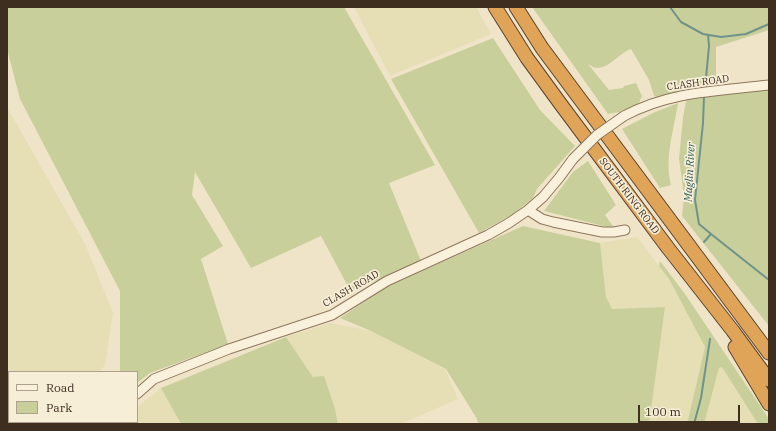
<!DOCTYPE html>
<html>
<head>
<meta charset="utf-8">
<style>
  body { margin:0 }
  #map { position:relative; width:776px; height:431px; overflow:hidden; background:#f0e4c8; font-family:"IBM Plex Serif",serif }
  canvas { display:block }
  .frame { position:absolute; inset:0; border:8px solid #3d2e20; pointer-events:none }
  .legend { position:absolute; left:8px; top:371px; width:130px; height:52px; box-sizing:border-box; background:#f7eed8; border:1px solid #ada18e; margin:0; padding:5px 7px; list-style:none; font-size:12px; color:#3d2e20 }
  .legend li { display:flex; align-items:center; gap:8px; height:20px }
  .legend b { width:20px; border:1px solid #ada18e }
  .scale { position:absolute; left:638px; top:405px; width:102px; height:18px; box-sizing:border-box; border:2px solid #3d2e20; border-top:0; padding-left:5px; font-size:12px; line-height:14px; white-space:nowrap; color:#3d2e20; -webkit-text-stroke:3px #f7eed8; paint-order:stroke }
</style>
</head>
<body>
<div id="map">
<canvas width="776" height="431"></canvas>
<div class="frame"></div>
<ul class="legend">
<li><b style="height:5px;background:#faf1dc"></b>Road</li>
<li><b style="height:11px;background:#c9cf9b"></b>Park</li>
</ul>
<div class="scale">100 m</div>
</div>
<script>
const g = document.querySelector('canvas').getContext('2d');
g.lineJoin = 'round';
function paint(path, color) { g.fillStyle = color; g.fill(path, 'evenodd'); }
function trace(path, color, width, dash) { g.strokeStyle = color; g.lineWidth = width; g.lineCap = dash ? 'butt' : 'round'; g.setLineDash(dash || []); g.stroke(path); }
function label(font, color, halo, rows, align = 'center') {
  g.font = font + ' "IBM Plex Serif",serif'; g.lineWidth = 3.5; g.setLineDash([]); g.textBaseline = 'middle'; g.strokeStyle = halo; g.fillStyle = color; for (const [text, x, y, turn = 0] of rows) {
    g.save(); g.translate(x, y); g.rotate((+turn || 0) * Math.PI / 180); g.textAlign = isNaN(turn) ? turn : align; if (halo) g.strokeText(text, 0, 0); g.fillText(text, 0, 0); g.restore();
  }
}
paint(new Path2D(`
  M354,7H476L491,34L390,76Z
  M7,107L85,244L113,313L105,365L99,372H9V422H57L55,424H7Z
  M637,237L669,279L705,347L687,424H648L665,307L612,309L606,297L600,243Z
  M331,323L371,331L445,369L458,399L401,424H338L335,409L286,337Z
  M722,366L746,403L758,424H704L719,368Z
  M161,388L181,424H115L118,422H137V407Z`), '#e6deb5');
paint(new Path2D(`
  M7,7H344L435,165L389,183L421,261L351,292L321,236L251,268L195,172L192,195L223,246L201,259L228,344L150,373L137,383V372H120V291L20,99L7,49Z
  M532,7H769V30L716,47V87L685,91L658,98L654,96L649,80L631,49C619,53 610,68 597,68C594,68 590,65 588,64L609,90L623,88L624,86L636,83L642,96L639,103L620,112L608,114Z
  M493,38L540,110L575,146L537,189L533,198L513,214L479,233L391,79Z
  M769,89V326L682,216L684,196L679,159L683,117L687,97Z
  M678,103C674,130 664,158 671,185L660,188L622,129L653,113Z
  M588,161L616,205L605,215L615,229L544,211L573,172Z
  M523,226L600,243L606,297L612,309L665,307L649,424H478L477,419L446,369L371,331L340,318L386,287Z
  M660,261L685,294L767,416L769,419V424H758L722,367L719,368L704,424H687L705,347L669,279L659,266Z
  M286,337L313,377L324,376L335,409L338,424H181L161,388Z`), '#c9cf9b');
trace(new Path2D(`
  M670,7L681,22L703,34L721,37L746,34L769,24
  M705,89L709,46L708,35
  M704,96L703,123L695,200L699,224L711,234L704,242
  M711,234L769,280
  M694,424L701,398L710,339`), '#6f938a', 2);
const minor = new Path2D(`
  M624,116C670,91 718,91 769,85
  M528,210L542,219L553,222L602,232H614L625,230
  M137,394L154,379L229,349L332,315L387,281L488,235L509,223L528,210L543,197L559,178L573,159
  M102,424L104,422`);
const highway = new Path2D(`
  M495,7L527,58L562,106L668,248L733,331L769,380
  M516,7L542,48L769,353
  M735,347L769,404`);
trace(minor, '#8d765c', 11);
trace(highway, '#5b4430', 15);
trace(minor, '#faf1dc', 9);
trace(highway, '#e0a458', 13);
const minorBridge = new Path2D(`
  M573,159L597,135L624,116`);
trace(minorBridge, '#8d765c', 11, []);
trace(minorBridge, '#faf1dc', 9);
label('10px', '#3d2e20', '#f7eed8', [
  ["CLASH ROAD",698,83,-8],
  ["SOUTH RING ROAD",629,196,53],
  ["CLASH ROAD",351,289,-30]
]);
label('italic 11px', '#2f5d5a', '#f7eed8', [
  ["Maglin River",690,172,-87]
]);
</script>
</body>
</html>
